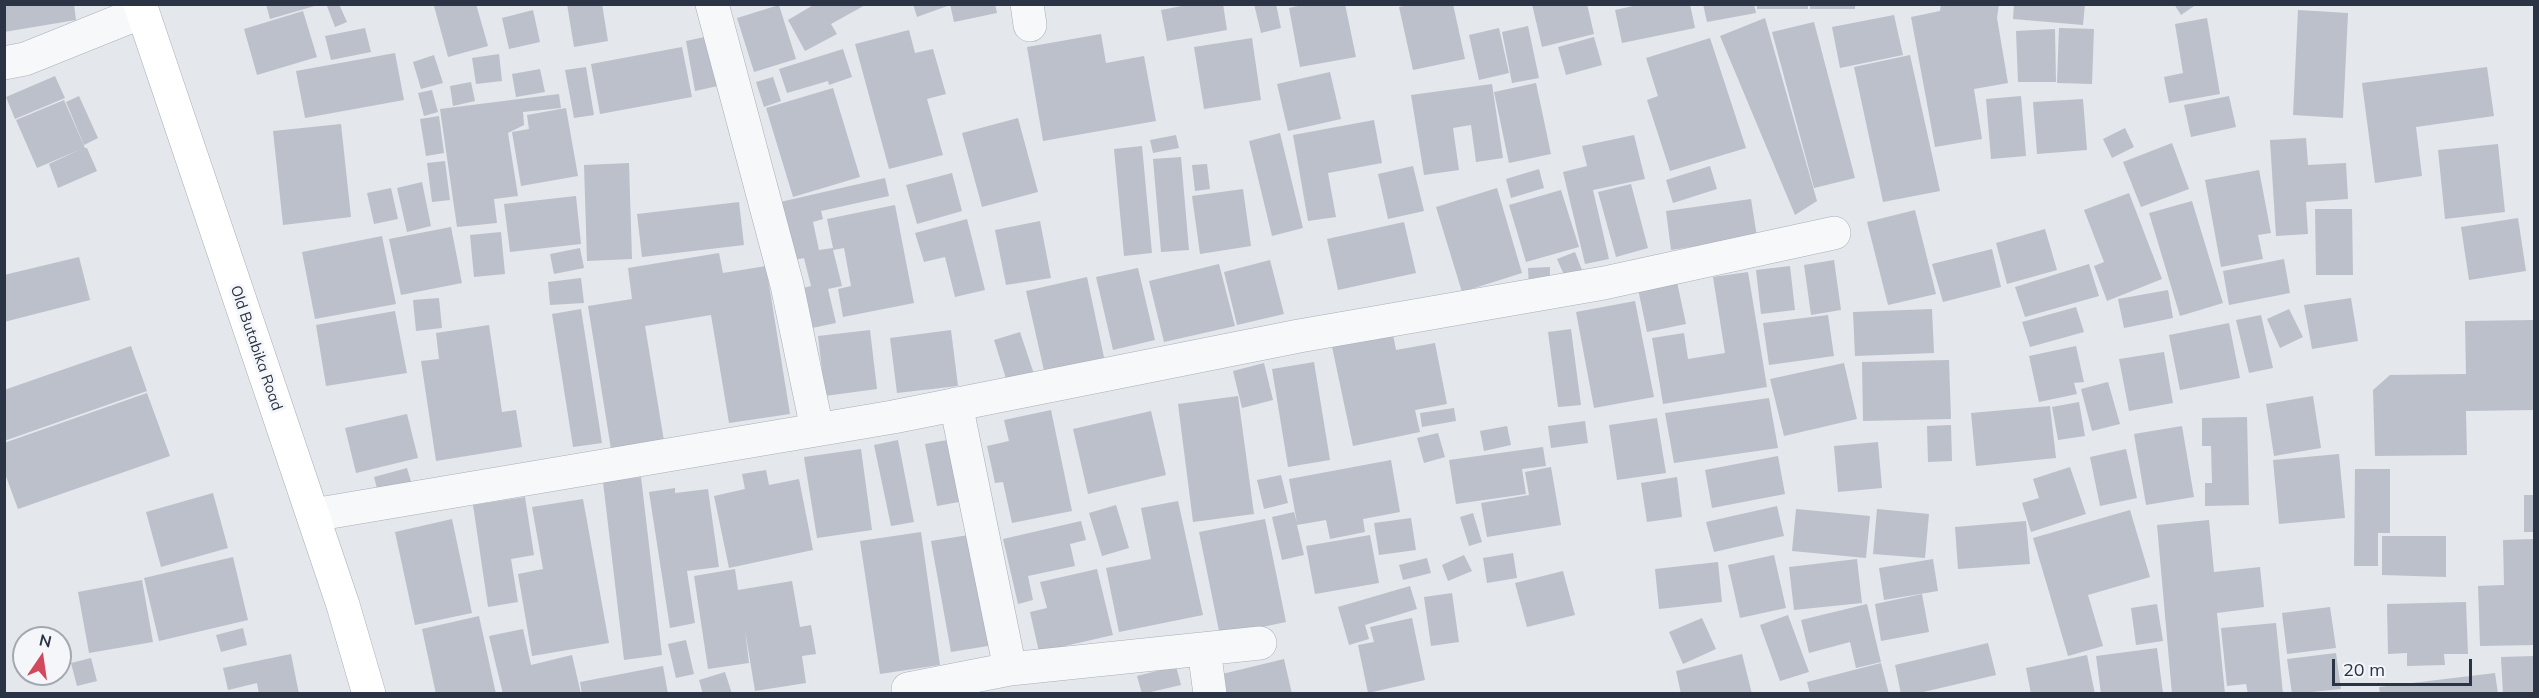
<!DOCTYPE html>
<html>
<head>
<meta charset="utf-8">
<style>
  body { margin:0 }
  #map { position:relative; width:2539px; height:698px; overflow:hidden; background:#e4e7ec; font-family:Mulish,sans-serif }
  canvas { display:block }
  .frame { position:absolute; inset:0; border:6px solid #2b3445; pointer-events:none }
  .north { position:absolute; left:12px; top:626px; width:60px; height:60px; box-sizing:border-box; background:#f4f6f9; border:2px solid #a4a8b1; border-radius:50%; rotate:13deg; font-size:16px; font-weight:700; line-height:24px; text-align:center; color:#2b3445 }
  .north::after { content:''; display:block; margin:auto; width:21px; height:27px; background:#d1495b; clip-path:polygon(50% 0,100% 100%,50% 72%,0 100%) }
  .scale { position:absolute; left:2332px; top:659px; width:140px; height:27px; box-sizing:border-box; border:3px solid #2b3445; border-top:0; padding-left:8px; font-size:18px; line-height:21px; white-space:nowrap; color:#2b3445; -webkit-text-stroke:4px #f4f6f9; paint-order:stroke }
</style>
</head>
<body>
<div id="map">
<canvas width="2539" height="698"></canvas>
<div class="frame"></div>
<div class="north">N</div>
<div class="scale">20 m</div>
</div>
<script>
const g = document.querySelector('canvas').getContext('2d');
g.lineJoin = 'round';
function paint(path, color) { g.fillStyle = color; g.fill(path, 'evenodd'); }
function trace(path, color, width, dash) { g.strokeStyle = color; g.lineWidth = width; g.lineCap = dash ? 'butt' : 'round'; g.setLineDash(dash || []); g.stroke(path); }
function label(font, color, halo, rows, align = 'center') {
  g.font = font + ' Mulish,sans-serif'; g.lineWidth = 6; g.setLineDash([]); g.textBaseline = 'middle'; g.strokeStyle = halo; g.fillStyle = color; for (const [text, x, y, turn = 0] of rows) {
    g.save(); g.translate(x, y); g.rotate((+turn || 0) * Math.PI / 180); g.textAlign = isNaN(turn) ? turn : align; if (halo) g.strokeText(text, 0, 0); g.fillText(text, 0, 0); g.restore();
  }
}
paint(new Path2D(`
  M4,4H74L76,20L4,32Z
  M266,4H318V5L270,19Z
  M331,4H339L347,22L335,27L327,6Z
  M440,4H476L488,46L448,57L434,6Z
  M567,4H602L608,41L574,47Z
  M815,4H867L831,24L837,34L805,51L788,20Z
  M913,4H950V5L917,17Z
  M950,4H995L997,13L954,22Z
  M1192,4H1223L1227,30L1167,41L1161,10Z
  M1254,4H1276L1281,28L1261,33Z
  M1307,4H1345L1356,57L1300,67L1289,8Z
  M1413,4H1453L1465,59L1413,70L1399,7Z
  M1532,4H1587L1594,34L1542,47Z
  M1642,4H1690L1695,28L1622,43L1615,10Z
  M1703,4H1754L1756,13L1707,22Z
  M1757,4H1808V9H1757Z
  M1810,4H1855V9H1810Z
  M1941,4H1999L1997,18L2008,83L1974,89L1982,139L1935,147L1911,17L1940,11Z
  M2014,4H2085L2083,25L2013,19Z
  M2174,4H2197L2181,15Z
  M779,5L796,59L754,72L737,18Z
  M533,10L540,42L509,49L502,18Z
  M2298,10L2348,13L2343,118L2293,115Z
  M303,11L317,57L257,75L244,29Z
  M1894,15L1903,55L1840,68L1832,27Z
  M1765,18L1817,201L1795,215L1720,36Z
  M2207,18L2220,94L2169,103L2164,77L2183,73L2175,24Z
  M1814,22L1855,178L1814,188L1772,32Z
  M1528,26L1539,78L1512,83L1502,32Z
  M365,28L371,52L331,60L325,36Z
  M1499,28L1509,73L1479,80L1469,35Z
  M2059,28L2094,29L2092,84L2057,83Z
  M2055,29L2056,82H2018L2016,31Z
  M909,30L915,53L933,49L946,94L927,99L943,155L889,169L855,44Z
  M1101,34L1106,63L1144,56L1156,121L1043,141L1027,47Z
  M709,36L718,86L695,91L686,41Z
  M1594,37L1602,65L1566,75L1558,47Z
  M1252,38L1261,100L1204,109L1194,47Z
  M1710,38L1746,148L1670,171L1647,100L1658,96L1646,58Z
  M682,47L692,97L600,114L591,64Z
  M843,49L852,77L829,85L828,81L787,93L779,69Z
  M395,53L404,100L305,118L296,71Z
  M499,54L502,81L476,84L472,58Z
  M434,55L443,83L421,89L413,62Z
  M1910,55L1940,191L1883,202L1854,67Z
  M586,67L594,115L574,118L565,70Z
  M2487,67L2494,116L2416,127L2422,176L2375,183L2362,83Z
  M540,69L545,92L516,97L512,74Z
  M1330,72L1341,119L1288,131L1277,84Z
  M55,76L65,98L15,119L6,97Z
  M773,77L781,101L764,107L756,82Z
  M471,82L475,101L453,106L450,86Z
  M1536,83L1551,154L1509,163L1494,92Z
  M1492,84L1503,158L1476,162L1471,125L1453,128L1459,170L1424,175L1411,95Z
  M833,88L860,177L793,197L766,108Z
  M432,90L438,112L424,116L418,93Z
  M559,94L561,108L523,112L524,125L508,133L518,196L494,199L497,223L457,227L440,109Z
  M79,96L98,138L84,145L66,102Z
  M2021,96L2026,156L1991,159L1986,99Z
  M2229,96L2236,127L2191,137L2184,105Z
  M2083,99L2087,150L2037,154L2033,102Z
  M64,100L85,148H87L97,171L58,188L49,164L81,149L37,168L16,120Z
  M566,108L578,176L521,186L512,132L529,129L527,115Z
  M439,116L444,153L426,156L420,119Z
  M1018,118L1038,192L982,207L962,133Z
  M1374,120L1382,163L1328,173L1336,217L1308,221L1293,135Z
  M341,124L351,217L283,225L273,131Z
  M2125,128L2134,147L2112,158L2103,139Z
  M1280,133L1303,228L1272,236L1249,141Z
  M1176,135L1179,148L1153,153L1150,140Z
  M1634,135L1645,179L1593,190L1609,259L1585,264L1563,172L1587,166L1582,146Z
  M2306,138L2308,165L2346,163L2348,199L2306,202L2308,234L2276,236L2270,140Z
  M2172,143L2189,189L2141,207L2123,162Z
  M2498,144L2505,212L2445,219L2438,150Z
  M1142,146L1152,253L1124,256L1114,149Z
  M1181,157L1189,250L1161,252L1153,159Z
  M445,161L450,200L432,202L427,163Z
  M629,163L632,259L587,261L584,165Z
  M1207,164L1210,189L1195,191L1192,165Z
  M1413,166L1424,211L1388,219L1378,174Z
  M1710,166L1717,189L1673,203L1666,180Z
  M1539,169L1544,188L1511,198L1506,179Z
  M2259,170L2271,233L2258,235L2263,259L2221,267L2205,180Z
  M952,173L962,211L917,224L906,185Z
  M885,178L889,196L821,211L823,219L813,222L819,250L833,248L827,219L895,205L914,303L843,317L838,289L851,286L844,248L833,250L842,286L828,289L836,323L812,328L803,288L811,286L804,258L794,260L780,202Z
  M422,182L431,226L407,232L397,188Z
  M1631,184L1648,248L1616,257L1598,192Z
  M391,188L398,219L374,224L367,193Z
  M1497,188L1522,273L1462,292L1436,207Z
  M1243,189L1251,246L1200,254L1192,196Z
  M1561,190L1579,247L1526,262L1509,205Z
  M2129,193L2162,279L2107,301L2094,266L2104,262L2084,210Z
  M576,196L581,244L510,252L504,204Z
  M1751,199L1757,237L1671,250L1666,211Z
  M2192,201L2223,303L2180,316L2149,213Z
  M739,202L744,245L642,257L637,214Z
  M2315,209H2352L2353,275H2316Z
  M1915,210L1936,294L1888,305L1867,222Z
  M2518,218L2526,271L2469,280L2461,227Z
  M967,219L985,290L955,297L945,257L924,262L915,233Z
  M1040,221L1051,278L1006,285L995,230Z
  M1404,222L1416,273L1338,290L1327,239Z
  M451,227L462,283L401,295L389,239Z
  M2045,229L2057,270L2007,284L1996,243Z
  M501,232L505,274L474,277L470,235Z
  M382,236L396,304L315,319L302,252Z
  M580,248L584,268L554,274L550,254Z
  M1992,249L2001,287L1943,302L1932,264Z
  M1575,252L1582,270L1565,277L1557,259Z
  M719,253L723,273L766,266L790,414L729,423L711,315L645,326L664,441L611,449L588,306L632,299L628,268Z
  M79,257L90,300L4,322V275Z
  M2284,259L2290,293L2229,305L2223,271Z
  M1270,260L1284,314L1237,325L1224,272Z
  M1834,260L1841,310L1811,315L1804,265Z
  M1219,264L1235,326L1164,342L1149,281Z
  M2089,264L2099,296L2025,317L2015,287Z
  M1790,266L1795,310L1761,314L1756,270Z
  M1550,267V286L1529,288L1528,268Z
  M1138,268L1155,340L1113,350L1096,277Z
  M1748,272L1767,387L1663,404L1652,338L1684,333L1688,359L1725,353L1713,277Z
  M1087,277L1105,362L1045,375L1026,291Z
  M581,278L584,303L550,305L548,282Z
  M1677,282L1686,324L1647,332L1638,289Z
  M2168,290L2173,318L2124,328L2118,299Z
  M439,298L442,328L416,331L413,300Z
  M2351,298L2358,341L2312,349L2304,305Z
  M1635,301L1654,397L1594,408L1576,312Z
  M2076,307L2084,332L2030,347L2022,322Z
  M581,309L602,443L573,447L552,314Z
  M1932,309L1934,353L1855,356L1853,312Z
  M2289,309L2303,337L2280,348L2267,319Z
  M395,311L407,373L326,386L316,325Z
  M1828,315L1834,356L1769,365L1763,323Z
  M2261,315L2273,368L2249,373L2236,320Z
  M2534,320V410L2466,411L2467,455L2375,456L2373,390L2390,375L2466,374L2465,321Z
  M2229,323L2240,378L2180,390L2169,335Z
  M489,325L502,412L516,410L522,447L436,461L421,361L439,359L436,333Z
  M1392,329L1396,350L1435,343L1447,404L1415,410L1420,432L1353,446L1331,342Z
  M1571,329L1581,405L1558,407L1548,332Z
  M870,330L877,389L825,396L818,336Z
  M951,330L958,386L897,393L890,338Z
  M1020,332L1036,380L1009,388L994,340Z
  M131,346L147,391L4,441V390Z
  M2076,346L2084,382L2074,383L2077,394L2039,402L2029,356Z
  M2164,352L2173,403L2129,411L2119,359Z
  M1949,360L1951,419L1863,421L1862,362Z
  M1314,362L1330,460L1288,467L1272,369Z
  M1264,363L1273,400L1242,408L1233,371Z
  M1844,363L1857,419L1784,436L1770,379Z
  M2108,382L2120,424L2092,431L2081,389Z
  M147,393L170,456L18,509L4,471V443Z
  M1238,396L1254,514L1193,522L1178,404Z
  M2313,396L2321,448L2274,456L2266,404Z
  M1769,398L1778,448L1674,463L1665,413Z
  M2079,402L2085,436L2058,440L2052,407Z
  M2050,406L2056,458L1976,466L1971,413Z
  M1454,408L1456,421L1422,427L1420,413Z
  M1051,410L1072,511L1012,523L1003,482L995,483L987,446L1009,441L1004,420Z
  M1151,411L1166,475L1088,494L1073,429Z
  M407,414L418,458L356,473L345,428Z
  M2247,417L2249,505L2205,506V483H2212L2211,446H2202V418Z
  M1657,418L1666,473L1617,480L1609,425Z
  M1585,421L1588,443L1551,448L1548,426Z
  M1951,425L1952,461L1928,462L1927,426Z
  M1507,426L1511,445L1484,451L1480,431Z
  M2182,426L2194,497L2146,505L2134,434Z
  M1438,433L1445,457L1424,463L1417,438Z
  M898,440L914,522L891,526L874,445Z
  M947,440L959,502L937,506L925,444Z
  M1878,442L1882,488L1838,492L1834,446Z
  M1543,447L1546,466L1522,469L1526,494L1456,504L1449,460Z
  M861,449L872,530L817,538L804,457Z
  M2126,449L2137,498L2100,506L2090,457Z
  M2339,454L2345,518L2279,524L2273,460Z
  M1778,456L1785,494L1712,508L1705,470Z
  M1391,460L1400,512L1363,519L1365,532L1330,539L1326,520L1297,525L1304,555L1282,560L1272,517L1294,512L1297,523L1289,479Z
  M1551,467L1561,525L1487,537L1481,503L1529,495L1525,472Z
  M2070,467L2086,514L2031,532L2022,503L2039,498L2033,479Z
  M407,468L415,495L381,504L374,477Z
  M2355,469H2390V533H2378V566H2354Z
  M766,470L769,485L799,479L813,550L729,568L714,496L745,489L742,474Z
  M1281,475L1288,503L1264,509L1257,480Z
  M641,477L662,655L624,660L603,482Z
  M1677,477L1682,517L1647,522L1641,483Z
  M675,488V493L708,489L719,567L687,571L695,623L670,628L649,492Z
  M213,493L228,548L161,567L146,512Z
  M2524,495H2534V532H2524Z
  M525,497L534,555L511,559L518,602L488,607L473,505Z
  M583,499L609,643L532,656L518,574L543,569L532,507Z
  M1178,501L1203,615L1119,632L1106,568L1151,559L1141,508Z
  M1116,505L1129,548L1102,556L1089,513Z
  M1777,506L1784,536L1714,552L1706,522Z
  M1796,509L1870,516L1866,558L1792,551Z
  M1877,509L1929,514L1925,558L1873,554Z
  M2130,510L2150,577L2088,595L2103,646L2068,656L2033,538Z
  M1473,513L1482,542L1469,546L1460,517Z
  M1411,518L1416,550L1379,555L1374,523Z
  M452,519L472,613L415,625L395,532Z
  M1265,519L1286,622L1220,636L1199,532Z
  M2209,520L2214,572L2260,567L2264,607L2217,613L2225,694H2172L2157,525Z
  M1081,521L1086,540L1070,544L1075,566L1028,576L1033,600L1018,604L1003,539Z
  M2026,521L2030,564L1958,569L1955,527Z
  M921,532L940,665L880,674L860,541Z
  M975,534L994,645L951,652L931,541Z
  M1370,535L1379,583L1315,594L1306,546Z
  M2382,536H2446V577L2382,575Z
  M2534,539V645L2480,646L2478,586L2504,585L2503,540Z
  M1513,553L1517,578L1487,583L1483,558Z
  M1464,555L1472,571L1448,581L1442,565Z
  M1774,555L1786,608L1740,618L1728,565Z
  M233,557L248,620L159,641L144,578Z
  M1427,558L1431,573L1403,580L1399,565Z
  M1857,559L1862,603L1794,610L1789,567Z
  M1933,559L1938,591L1884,600L1879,568Z
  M1718,562L1722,602L1659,609L1655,569Z
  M735,569L738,590L792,581L800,627L811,625L816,654L802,656L806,683L755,691L745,630L749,663L708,669L694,576Z
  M1097,569L1113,635L1039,652L1030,612L1047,608L1040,582Z
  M1563,571L1575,615L1527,627L1515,583Z
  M142,580L153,642L89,653L78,592Z
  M1410,586L1417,609L1365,625L1369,639L1349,645L1338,607Z
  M1452,593L1459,642L1431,646L1424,597Z
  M1922,594L1929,632L1881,641L1875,604Z
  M2466,602L2468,654H2444L2445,665L2407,666V653L2388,654L2387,604Z
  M1867,604L1881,662L1856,668L1850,642L1809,653L1801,620Z
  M2157,604L2163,641L2136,645L2131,608Z
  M2330,607L2336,648L2287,654L2282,613Z
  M1788,615L1809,672L1780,681L1760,625Z
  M479,616L496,694H436L422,629Z
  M1412,618L1425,680L1368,693L1358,645L1374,642L1370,627Z
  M1702,618L1716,649L1683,664L1669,632Z
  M2276,623L2283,694H2248L2246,684L2227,686L2221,628Z
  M243,628L247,645L221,652L216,635Z
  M523,629L531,665L572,655L581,694H503L489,636Z
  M686,640L694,674L676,678L668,644Z
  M1988,643L1996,675L1915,694H1901L1895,665Z
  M2157,648L2163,693L2101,694L2096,656Z
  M2336,653L2341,689L2292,694L2287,659Z
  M291,654L299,694H259L257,683L228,690L223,668Z
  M1742,654L1752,694H1681L1676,671Z
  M2087,655L2095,694H2031L2026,668Z
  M2534,656V692L2503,694L2501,657Z
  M91,658L97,681L77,686L71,663Z
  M1284,659L1292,694H1222L1218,675Z
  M1881,663L1889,694H1810L1807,682Z
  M663,666L668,694H582L580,682Z
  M1176,666L1181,685L1142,694L1137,676Z
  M725,672L732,694H703L699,680Z
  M2495,673L2498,694H2380L2379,687Z`), '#bbc0ca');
const street = new Path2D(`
  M712,4L787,285L817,429
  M1027,4L1030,25
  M4,63L25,59L142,12
  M956,404L1010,669L1260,643
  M313,515L893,417L1299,336L1604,283L1834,233
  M1204,649L1210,694
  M908,689L1010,669`);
const secondary = new Path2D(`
  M140,4L343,605L369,694`);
trace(street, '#a9aeb7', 34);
trace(secondary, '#a9aeb7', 34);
trace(street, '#f7f8fa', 33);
trace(secondary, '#fff', 33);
label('15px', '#2b3445', '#f4f6f9', [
  ["Old Butabika Road",256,348,71]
]);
</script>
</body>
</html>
